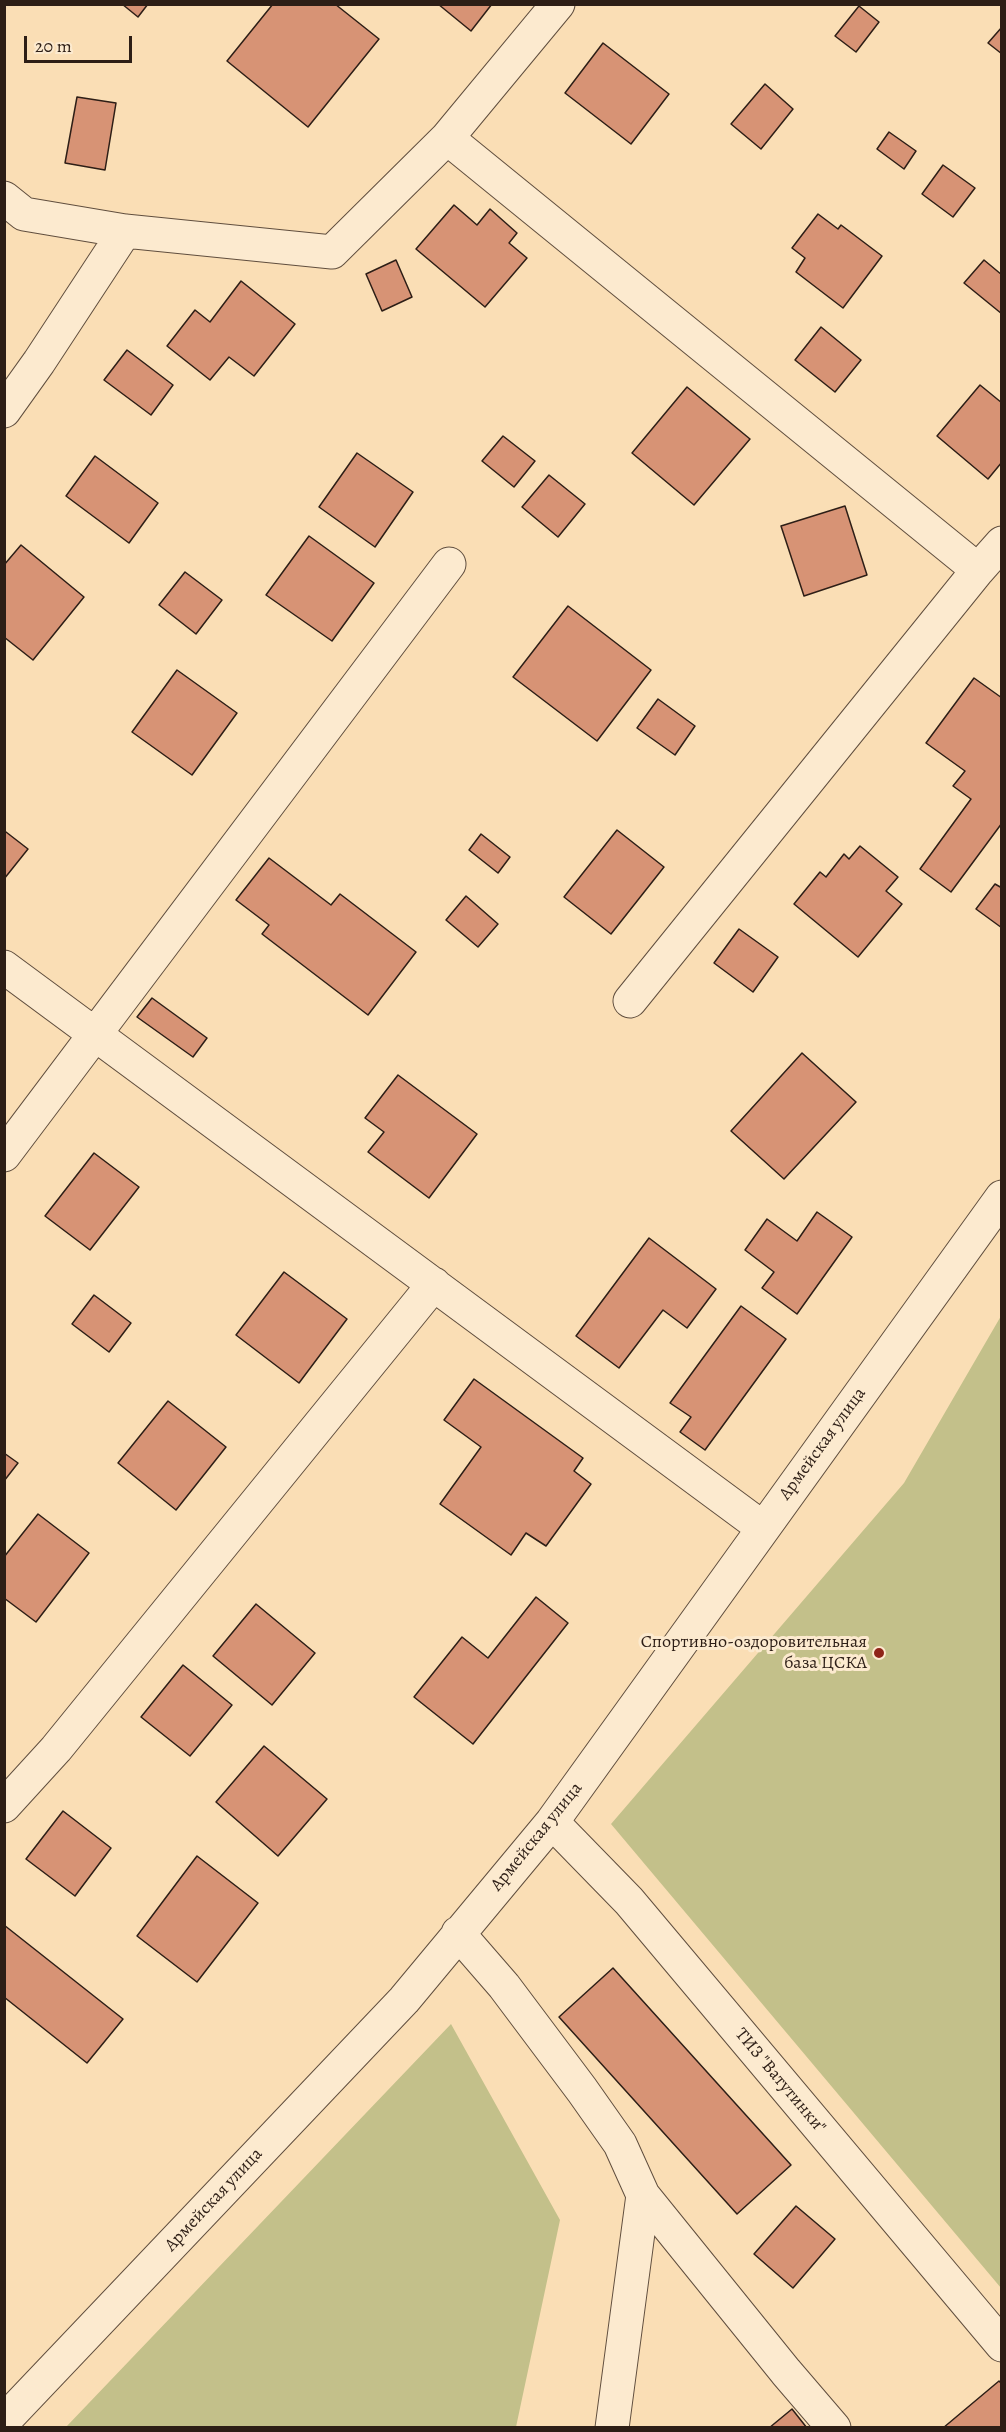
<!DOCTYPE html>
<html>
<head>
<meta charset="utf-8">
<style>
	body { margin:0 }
	#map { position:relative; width:1006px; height:2432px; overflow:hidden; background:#fadeb5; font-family:Alegreya,serif }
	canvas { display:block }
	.frame { position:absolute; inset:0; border:6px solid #2d1e16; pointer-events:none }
	.scale { position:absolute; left:24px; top:36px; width:108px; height:27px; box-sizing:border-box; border:3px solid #2d1e16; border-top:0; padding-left:8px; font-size:18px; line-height:21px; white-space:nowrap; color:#2d1e16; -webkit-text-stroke:4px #fceacf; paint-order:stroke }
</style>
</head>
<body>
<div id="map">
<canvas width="1006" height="2432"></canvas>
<div class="frame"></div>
<div class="scale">20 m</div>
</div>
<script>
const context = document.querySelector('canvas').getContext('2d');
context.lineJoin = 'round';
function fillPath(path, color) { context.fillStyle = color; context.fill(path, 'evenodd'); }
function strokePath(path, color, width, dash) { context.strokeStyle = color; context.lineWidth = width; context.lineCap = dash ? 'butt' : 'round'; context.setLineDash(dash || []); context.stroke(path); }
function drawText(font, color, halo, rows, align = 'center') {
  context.font = font + ' Alegreya,serif'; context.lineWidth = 6; context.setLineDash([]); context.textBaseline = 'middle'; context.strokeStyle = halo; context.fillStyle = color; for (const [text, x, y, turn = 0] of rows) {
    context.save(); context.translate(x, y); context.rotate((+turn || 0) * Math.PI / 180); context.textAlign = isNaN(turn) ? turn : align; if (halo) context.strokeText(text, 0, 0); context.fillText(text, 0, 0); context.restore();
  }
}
fillPath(new Path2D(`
	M1001,1316v972l-390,-464 293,-341z
	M451,2024l109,196 -44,207h-450z`), '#c3c08a');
const building = new Path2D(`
	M122,4h26l-10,13z
	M273,4h62l44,35 -71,88 -81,-66z
	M438,4h54l-21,27z
	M859,6l20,16 -23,30 -21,-16z
	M1002,27v27l-14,-11z
	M603,43l66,51 -38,50 -66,-51z
	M765,84l28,25 -32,40 -30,-25z
	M77,97l39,6 -11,67 -40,-7z
	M889,132l27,19 -12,18 -27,-20z
	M943,165l32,23 -22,29 -31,-23z
	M454,205l23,20 13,-16 27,24 -8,10 18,15 -42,49 -69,-58z
	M818,214l20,15 3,-4 41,31 -39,52 -47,-36 9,-14 -13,-10z
	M396,260l16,37 -30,14 -16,-37z
	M984,260l18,15v39l-38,-31z
	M241,281l54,43 -41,52 -25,-19 -19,23 -43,-34 28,-36 15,12z
	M821,327l40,33 -26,32 -40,-32z
	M127,350l46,35 -22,30 -47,-35z
	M980,385l22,18v59l-14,17 -51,-43z
	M687,387l63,52 -56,66 -62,-52z
	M503,436l32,25 -21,26 -32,-26z
	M357,453l56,39 -38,55 -56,-40z
	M95,456l63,47 -29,40 -63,-47z
	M549,475l36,29 -27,33 -36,-30z
	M845,506l22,69 -63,21 -23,-70z
	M309,536l65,47 -42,58 -66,-46z
	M21,545l63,52 -51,63 -29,-23v-72z
	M185,572l37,28 -26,34 -37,-29z
	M568,606l83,64 -54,71 -84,-64z
	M177,670l60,43 -45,62 -60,-43z
	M974,678l28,20v125l-51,69 -31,-23 51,-70 -18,-13 12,-15 -39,-28z
	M658,699l37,27 -20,29 -38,-27z
	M617,830l47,37 -53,67 -47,-37z
	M6,832l22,17 -24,30v-45z
	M481,834l29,23 -12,16 -29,-23z
	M860,846l38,31 -12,14 16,13 -44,53 -64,-53 26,-32 6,5 18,-23 5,5z
	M269,858l62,47 9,-11 76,58 -48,63 -106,-81 7,-9 -33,-25z
	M995,884l7,4v40l-26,-19z
	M466,896l32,28 -20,23 -32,-27z
	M739,929l39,28 -25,35 -39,-29z
	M152,998l55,40 -14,19 -56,-40z
	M802,1053l54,49 -72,77 -53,-48z
	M398,1075l79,59 -48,64 -61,-46 16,-20 -19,-14z
	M94,1153l45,34 -49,63 -45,-34z
	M817,1212l35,25 -55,77 -35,-26 12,-16 -29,-22 22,-31 30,22z
	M649,1238l67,51 -29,39 -24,-18 -44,58 -43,-32z
	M284,1272l63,47 -48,64 -63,-48z
	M94,1295l37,28 -22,29 -37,-28z
	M741,1306l45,33 -81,111 -25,-18 11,-15 -21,-14z
	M474,1379l109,79 -9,13 17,13 -45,62 -20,-13 -15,22 -71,-51 41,-57 -37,-27z
	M168,1401l58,46 -50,63 -58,-47z
	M4,1453l14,10 -14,18z
	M38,1514l51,39 -53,69 -32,-24v-41z
	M536,1597l32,26 -95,121 -59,-47 48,-60 26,21z
	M256,1604l59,49 -43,52 -59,-49z
	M183,1665l49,40 -42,51 -49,-39z
	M264,1746l63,53 -49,57 -62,-54z
	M63,1811l48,37 -36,48 -49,-37z
	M197,1856l61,47 -61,79 -60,-46z
	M4,1925l119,94 -36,44 -83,-66z
	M613,1968l178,197 -54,49 -178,-197z
	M796,2206l39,33 -42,49 -39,-34z
	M999,2381l3,3v44h-59z
	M792,2409l15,19h-38z`);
fillPath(building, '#d79375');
strokePath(building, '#2d1e16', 1.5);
const street = new Path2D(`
	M558,4l-111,134 531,432 24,-27
	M4,198l20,16 101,17 207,21 115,-114
	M4,411l35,-49 86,-131
	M4,967l759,561
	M630,1001l348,-431
	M4,1155l445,-591
	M4,1806l52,-57 378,-465
	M552,1822l77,79 373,444
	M458,1933l46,53 78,104 38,54 23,51 143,177 48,56
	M4,2421l400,-421 148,-178 450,-625
	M612,2428l31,-233`);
strokePath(street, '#604e3e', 35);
strokePath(street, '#fceacf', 33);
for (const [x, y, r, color] of [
	[879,1653,6,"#8f2418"]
]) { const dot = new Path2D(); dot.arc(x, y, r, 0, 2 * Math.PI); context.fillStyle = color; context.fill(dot); strokePath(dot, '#fceacf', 2); }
drawText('18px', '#2d1e16', '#fceacf', [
	["Армейская улица",823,1444,-54],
	["Армейская улица",537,1837,-51],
	["ТИЗ \"Ватутинки\"",780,2081,50],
	["Армейская улица",214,2200,-47]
]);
drawText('18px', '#2d1e16', '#fceacf', [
	["Спортивно-оздоровительная",867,1643],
	["база ЦСКА",867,1664]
], 'right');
</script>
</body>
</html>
